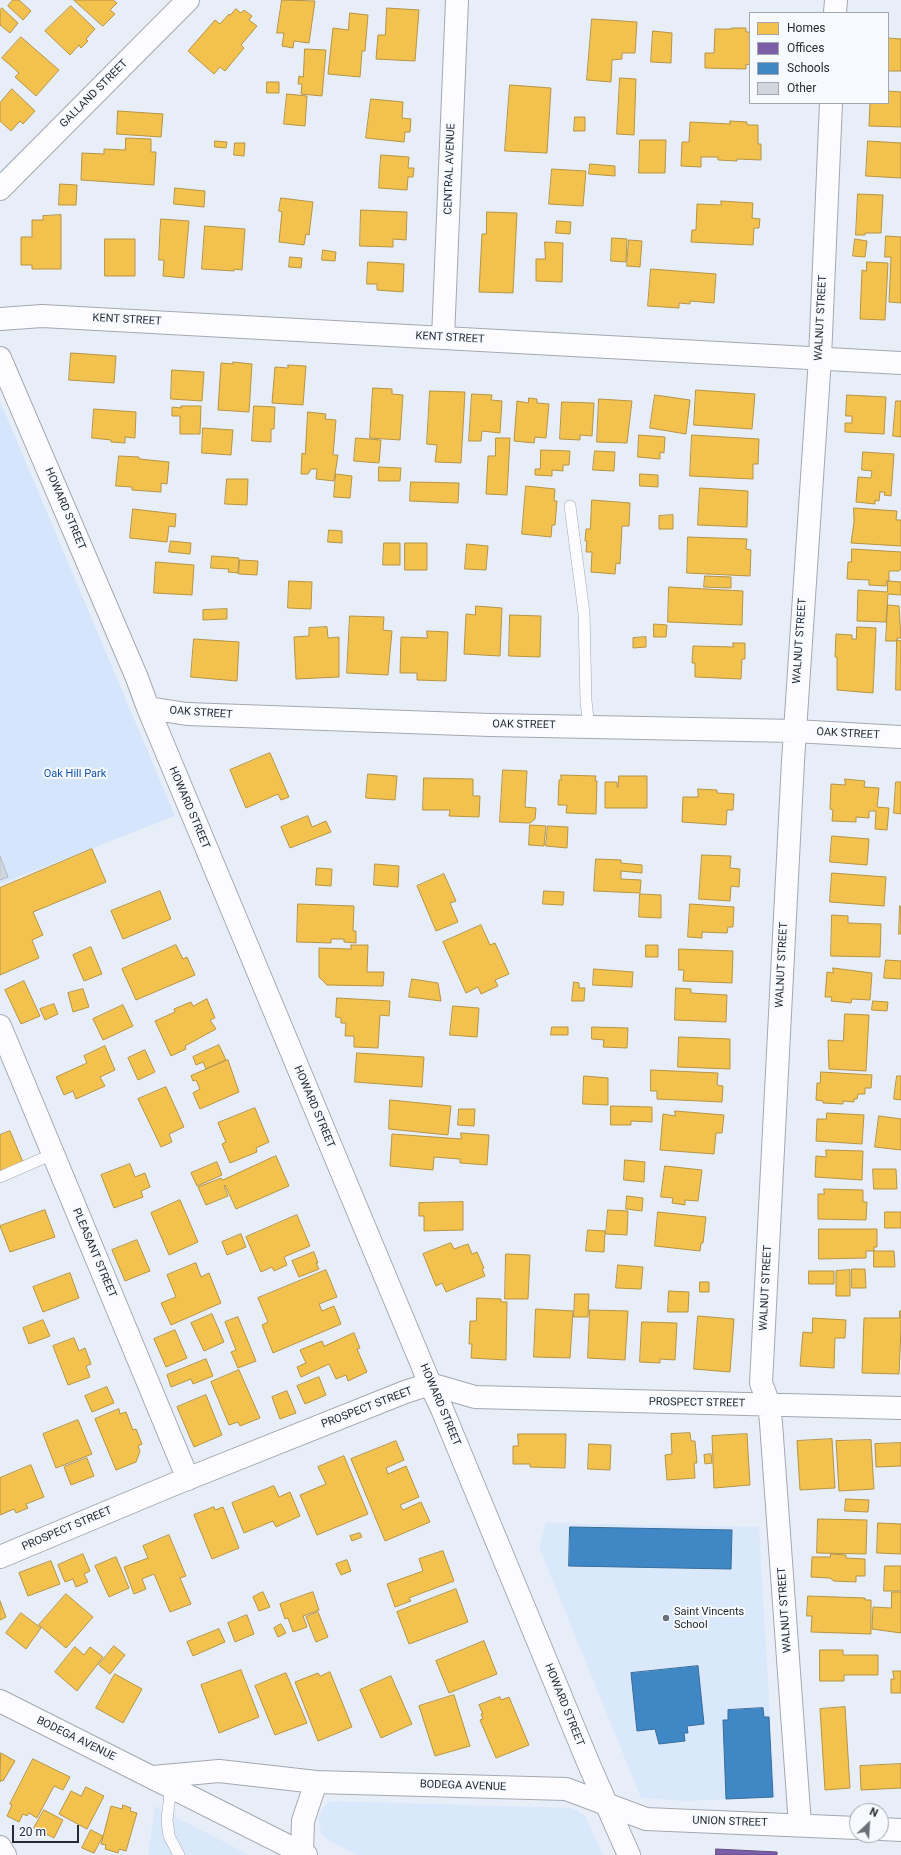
<!DOCTYPE html>
<html>
<head>
<meta charset="utf-8">
<style>
	body { margin:0 }
	#map { position:relative; width:901px; height:1855px; overflow:hidden; background:#e8eef8; font-family:Roboto,sans-serif }
	canvas { display:block }
	.legend { position:absolute; left:749px; top:12px; width:140px; height:92px; box-sizing:border-box; background:#f6f9fe; border:1px solid #a3a7ad; margin:0; padding:5px 7px; list-style:none; font-size:12px; color:#262b33 }
	.legend li { display:flex; align-items:center; gap:8px; height:20px }
	.legend b { width:20px; border:1px solid #a3a7ad }
	.north { position:absolute; left:849px; top:1803px; width:40px; height:40px; box-sizing:border-box; background:#f6f9fe; border:1px solid #a3a7ad; border-radius:50%; rotate:25deg; font-size:11px; font-weight:700; line-height:16px; text-align:center; color:#262b33 }
	.north::after { content:''; display:block; margin:auto; width:14px; height:18px; background:#6a6f78; clip-path:polygon(50% 0,100% 100%,50% 72%,0 100%) }
	.scale { position:absolute; left:12px; top:1825px; width:67px; height:18px; box-sizing:border-box; border:2px solid #262b33; border-top:0; padding-left:5px; font-size:12px; line-height:14px; white-space:nowrap; color:#262b33; -webkit-text-stroke:3px #f6f9fe; paint-order:stroke }
</style>
</head>
<body>
<div id="map">
<canvas width="901" height="1855"></canvas>
<ul class="legend">
<li><b style="height:11px;background:#f2c14e"></b>Homes</li>
<li><b style="height:11px;background:#7b5ea7"></b>Offices</li>
<li><b style="height:11px;background:#3f88c5"></b>Schools</li>
<li><b style="height:11px;background:#d0d6de"></b>Other</li>
</ul>
<div class="north">N</div>
<div class="scale">20 m</div>
</div>
<script>
const context = document.querySelector('canvas').getContext('2d');
context.lineJoin = 'round';
function fillPath(path, color) { context.fillStyle = color; context.fill(path, 'evenodd'); }
function strokePath(path, color, width, dash) { context.strokeStyle = color; context.lineWidth = width; context.lineCap = dash ? 'butt' : 'round'; context.setLineDash(dash || []); context.stroke(path); }
function drawText(font, color, halo, rows, align = 'center') {
  context.font = font + ' Roboto,sans-serif'; context.lineWidth = 4; context.setLineDash([]); context.textBaseline = 'middle'; context.strokeStyle = halo; context.fillStyle = color; for (const [text, x, y, turn = 0] of rows) {
    context.save(); context.translate(x, y); context.rotate((+turn || 0) * Math.PI / 180); context.textAlign = isNaN(turn) ? turn : align; if (halo) context.strokeText(text, 0, 0); context.fillText(text, 0, 0); context.restore();
  }
}
fillPath(new Path2D(`
	M546,1523l213,4 16,271 -92,3 -42,-3 -102,-251z
	M331,1801l239,7 8,3 8,6 17,38h-246l-29,-15 -6,-5 -4,-17 6,-11z
	M155,1806l94,49h-101z`), '#dae8fc');
fillPath(new Path2D(`
	M0,401l175,415 -175,68z`), '#d5e5fb');
const homes = new Path2D(`
	M13,0h6l12,11 -8,9 -15,-14z
	M74,0h39l4,3 -7,7 5,4 -12,12z
	M282,0l33,1 -6,42 -15,-2 -1,7 -11,-2 2,-13h-7z
	M71,6l24,23 -9,10 2,2 -7,7 -2,-3 -9,10 -25,-24z
	M2,8l16,15 -8,10 -10,-8v-15z
	M387,8l32,2 -4,51 -39,-2 2,-24h7z
	M236,9l5,4 3,-3 8,6 -3,4 8,6 -16,19 3,3 -19,23 -5,-4 -6,7 -26,-23 27,-31 5,4 9,-10 1,1z
	M350,13l18,2 -3,36h-3l-2,26 -32,-3 5,-46 15,2z
	M592,19l45,3 -2,31h-13v6l-10,1 -1,22 -24,-2z
	M732,28h14v4h4v33l-4,-1v5l-41,-1v-15h9l1,-24h17z
	M653,31l19,2 -1,30 -20,-1z
	M21,37l38,33 -23,26 -21,-19 4,-4 -17,-15z
	M888,38l13,1v32h-13z
	M305,49l21,1 -4,46 -21,-2 1,-10h-4l1,-8 4,1z
	M620,78l16,1 -2,56 -17,-1z
	M267,82h12v11h-12z
	M510,85l41,3 -4,65 -42,-2z
	M12,89l23,22 -12,13 -3,-3 -9,10 -11,-10v-18z
	M888,91l13,1v35l-32,-1 1,-23h18z
	M287,94l20,2 -2,30 -21,-2z
	M371,99l32,3 -1,16 9,1 -1,13h-5l-1,10 -38,-4z
	M118,111l45,3 -2,23 -44,-3z
	M575,117h10v14h-11z
	M730,121l17,1v3h11v19h3v16l-24,-1v2l-19,-1v-3h-17v10l-20,-1 1,-24h7l1,-20 40,2z
	M126,138l25,1v13h5l-2,33 -73,-5 1,-27 22,1v-5l21,1z
	M640,140h26l-1,33h-26z
	M215,141l12,1 -1,6 -11,-1z
	M868,141l33,2v35l-35,-2z
	M235,143h10l-1,13 -10,-1z
	M381,155l28,2 -1,11h6l-1,9h-5l-1,13 -28,-2z
	M590,164l25,2v10l-26,-2z
	M552,169l34,2 -3,35 -34,-2z
	M60,184l17,1 -1,20h-17z
	M175,188l30,3 -1,16 -30,-3z
	M858,194l25,1 -2,38h-16v2h-9z
	M281,198l32,4 -4,33 -3,-1 -2,11 -25,-3 3,-30 -3,-1z
	M721,201l32,2 -1,15 8,1 -1,9h-5l-1,17 -62,-3 1,-12h4l1,-26 24,1z
	M361,210l46,2 -1,28 -13,-1v8l-33,-1z
	M487,212l30,1 -4,80 -34,-1 3,-58h4z
	M61,215v54h-29v-4h-11v-28h11v-17h11v-4z
	M161,219l28,2 -5,57 -21,-2 1,-16h-5z
	M557,221l14,1 -1,12 -14,-1z
	M205,226l40,3 -3,41 -8,-1v2l-32,-2z
	M886,236l15,1v66l-12,-1 2,-45h-6z
	M612,238l15,1 -1,23 -15,-1z
	M105,239h30v37h-30z
	M855,239l12,2 -2,16 -12,-1z
	M629,240l13,1 -2,26 -13,-1z
	M545,242l18,1 -1,39 -26,-1v-22h9z
	M323,250l13,2 -1,9 -13,-1z
	M290,257l12,1 -1,10 -12,-1z
	M368,262l36,2 -1,28 -26,-2v-6h-10z
	M867,262l21,1 -3,57 -25,-1 2,-49 4,1z
	M651,269l65,5 -2,29 -24,-2v3l-11,-1v5l-31,-2z
	M71,353l45,3 -2,27 -45,-3z
	M233,362l19,2 -3,48 -31,-2 3,-47 12,1z
	M288,365l18,1 -3,39 -31,-2 3,-36 13,1z
	M172,370l32,2 -2,29 -31,-2z
	M373,388l19,1v5l11,1 -3,45 -30,-2z
	M696,390l59,4 -3,35 -58,-4z
	M430,391l35,1 -4,71 -26,-1 2,-17 -10,-1z
	M472,394l20,1 -1,5 11,1 -2,32 -18,-2 -1,10h-12z
	M655,395l35,5 -4,34 -36,-6z
	M847,395l39,2 -2,37 -39,-2v-9h7v-7h-6z
	M529,398l8,1v4l12,1 -3,34 -11,-1 -1,6 -20,-2 3,-40 11,2z
	M599,399l33,2 -5,42 -30,-1z
	M896,401h5v36l-8,-1z
	M562,402l32,1 -2,33 -12,-1v5l-20,-1z
	M181,406h20l-1,28h-20v-18h-8v-9l9,1z
	M254,406l21,1 -1,22h-3v13l-19,-1z
	M94,409l42,3 -1,26 -10,-1v6l-14,-1v-2l-19,-2z
	M308,412l18,2 -1,5 11,1 -3,35h5l-4,26 -18,-2 1,-10h-6l-3,5h-7l1,-21 3,1z
	M203,428l30,2 -2,25 -29,-2z
	M639,435l26,2 -1,16 -4,-1v7l-22,-2z
	M692,435l67,4 -1,25h-5v15l-63,-3z
	M356,438l25,2 -2,23 -25,-2z
	M496,438h14l-3,57 -21,-1 2,-38h7z
	M541,450l29,1 -1,14h-6v6l-11,-1v6l-17,-1v-6h5z
	M595,451l20,1 -1,19 -21,-1z
	M863,452l31,2 -3,42 -7,-1 1,-3h-5l-1,9 -4,-1v4l-19,-2 2,-25 13,1 1,-7 -10,-1z
	M119,456l20,1v2l30,3 -2,22 -6,-1v9l-29,-2v-3l-16,-1z
	M379,467l22,1 -1,13h-21z
	M336,474l16,2 -2,22 -16,-1z
	M640,474l18,1v12l-18,-1z
	M227,479h21l-1,26 -22,-1z
	M411,482l48,1 -1,20 -48,-2z
	M526,486l29,3 -1,12h3l-2,24h-3l-1,12 -29,-3z
	M700,488l48,3 -1,36 -49,-2z
	M592,500l38,3 -1,23h-7l-2,38 -4,-1 -1,11 -24,-2 1,-20h-6l1,-11h-2l1,-12h4z
	M854,508l43,3 -1,9h5v26l-50,-3 3,-21z
	M133,509l43,5 -1,13 -6,-1 -2,16 -37,-4z
	M673,515v14h-14v-13z
	M329,530l13,1v12l-14,-1z
	M688,537l59,2 -1,10 5,1 -1,26 -63,-3z
	M171,541l20,2 -1,11 -21,-2z
	M384,543h16v22h-17z
	M405,543h22v27h-22z
	M467,544l21,2 -2,24 -21,-1z
	M852,549l49,3v17l-2,2h-10v10h-3v5l-17,-1v-5l-22,-1 1,-17h3z
	M212,556l27,2 -1,15 -10,-1 1,-3 -18,-1z
	M240,560l18,1 -1,14 -18,-1z
	M156,562l38,3 -2,30 -38,-2z
	M705,576l26,1v11l-27,-1z
	M289,581l23,1 -1,27 -23,-1z
	M888,581l13,1v13l-13,-1 -2,28 -29,-1 1,-31 29,2z
	M669,587l74,4 -1,34 -74,-3z
	M888,605l11,1 2,32h-4v3h-11z
	M476,606l26,2 -2,48 -36,-2 2,-40 9,1z
	M227,609v10l-24,1v-10z
	M510,615l31,1 -1,41 -31,-1z
	M350,616l34,1 -1,13 9,1 -4,44 -41,-2z
	M654,624l13,1 -1,12h-12z
	M327,627l1,11 11,-1v40l-43,2 -2,-42 15,-1v-8z
	M857,627l19,1 -3,65 -36,-3v-33h-2l1,-23 16,1v4h4z
	M427,631l21,1 -2,49 -29,-1v-7h-17l1,-36 26,1z
	M646,637v10l-13,1v-10z
	M194,639l45,3 -2,39 -46,-4z
	M897,640l4,1v49h-5z
	M733,643h12v16h-3l-1,20 -46,-2v-14h-3l1,-17 40,1z
	M270,753l19,44 -8,3 -3,-6 -32,14 -16,-38z
	M503,770l24,1 -2,36 11,1 -1,11 -5,4 -30,-1z
	M368,774l29,2 -2,24 -29,-2z
	M561,775l35,1 -1,5h2l-1,33 -30,-1 1,-8h-9l1,-25h2z
	M619,776h28v32h-42v-26h12v5h1z
	M424,778l49,1v17h7l-1,21 -30,-1 1,-6h-27z
	M845,779l20,2 -1,6 15,1 -2,19 12,1 -2,22 -12,-1 1,-18h-7v7l-13,-1v5l-24,-1 1,-11 -3,-1 1,-25 14,1z
	M896,782h5v32l-7,-1z
	M698,789l19,1v3l17,1 -1,16h-6l-1,15 -44,-3 1,-25h15z
	M308,816l4,11 14,-6 5,11 -41,16 -9,-21z
	M530,825l16,1 -2,20 -15,-1z
	M548,826l20,1 -1,21 -21,-2z
	M832,836l37,3 -2,26 -37,-3z
	M92,849l14,33 -73,30 10,23 -11,5 7,18 -39,17v-87z
	M702,855l29,1 -1,12 10,1 -1,18 -8,-1 -1,15 -31,-2z
	M596,859l25,1v3l21,2v8l-21,-2v8l20,1 -1,13 -46,-2z
	M375,864l24,2 -1,21 -24,-2z
	M317,868l15,1 -1,17 -15,-1z
	M832,873l54,4 -2,29 -54,-4z
	M444,874l12,27 -6,2 8,19 -22,9 -19,-45z
	M160,891l11,28 -48,20 -12,-28z
	M544,891l20,1 -1,13 -20,-1z
	M640,894l21,1v23l-22,-1z
	M298,904l56,2 -1,25h3v12l-12,-1v-3h-13v4l-34,-1z
	M690,904l44,3 -1,20h-5l-1,6 -25,-1v6l-14,-1z
	M900,906h1v28h-2z
	M832,915l16,1v7l33,1 -1,33 -49,-1z
	M481,925l9,20 5,-2 14,31 -14,6 3,6 -17,8 -3,-7 -12,6 -23,-51z
	M176,945l7,14 4,-2 8,18 -59,25 -14,-31z
	M351,945h17l-1,27h17l-1,14 -56,-1 -8,-8v-29l32,1z
	M646,945h12v12h-12z
	M91,947l11,27 -18,7 -11,-26z
	M679,949l54,2 -1,32 -49,-2 1,-11h-5z
	M886,960l15,1v18l-17,-1z
	M833,968l39,5 -2,27 -18,-1 -1,4 -20,-2 1,-4h-7l2,-25 6,1z
	M594,969l39,3 -1,15 -39,-2z
	M412,979l26,4 3,18 -32,-4z
	M24,981l16,35 -19,8 -16,-34z
	M574,982l5,1v5h6l-1,13h-12z
	M676,988l15,1v4l36,2 -1,27 -51,-2z
	M83,989l6,18 -16,5 -5,-19z
	M337,998l53,3 -1,15 -9,-1 -2,33 -24,-1v-11h-9l1,-13h-5v-5l-5,-1z
	M207,999l8,19 -5,2 6,9 -31,17 1,3 -15,7 -16,-35 20,-9 -1,-3 17,-7 2,4z
	M873,1001l15,1 -1,9 -15,-1z
	M54,1004l4,10 -13,6 -5,-11z
	M123,1005l10,21 -30,14 -10,-21z
	M453,1006l26,2 -2,29 -27,-2z
	M845,1014l24,1 -3,56 -37,-2 -1,-29 15,1z
	M552,1027h16v8h-17z
	M592,1027l36,1 -1,20 -24,-1 1,-7 -12,-1z
	M679,1037l51,2v30l-52,-2z
	M219,1045l7,15 -20,9 -3,-7 -7,3 -3,-8z
	M105,1046l10,24 -15,7 5,9 -29,13 -3,-8 -9,4 -8,-18 31,-14 -3,-7z
	M145,1050l10,22 -17,8 -10,-22z
	M357,1053l67,4 -2,30 -67,-5z
	M228,1060l11,32 -39,17 -7,-16 7,-4 -4,-9 -3,1 -2,-5z
	M651,1070l67,3 -1,12 6,1 -1,16 -65,-3v-8h-6z
	M821,1072l51,3 -1,13h-6v6h-7l-1,5h-3v3l-11,-1v3l-20,-1v-2l-7,-1 1,-17h3z
	M584,1076l24,2v27l-25,-1z
	M897,1076h4v24l-7,-1z
	M166,1087l18,40 -15,7 3,8 -11,5 -23,-48z
	M390,1100l61,6 -3,29 -59,-6z
	M611,1106l41,1v15l-21,-1v4h-20z
	M255,1108l14,34 -13,6 1,4 -27,11 -8,-19 4,-2 -8,-19z
	M459,1109h16l-1,17 -16,-1z
	M675,1111l49,4 -2,18h-6l-2,21 -54,-4 3,-36 12,2z
	M827,1113l37,2 -2,29 -46,-3 1,-22h9z
	M879,1116l22,3v31l-26,-3z
	M10,1131l13,31 -23,9v-36z
	M461,1133l28,2 -2,30 -27,-2v-4l-26,-2 -1,13 -43,-4 2,-32 69,5z
	M826,1150l37,1 -1,29 -47,-3 1,-21 10,1z
	M276,1156l13,30 -53,23 -11,-24 -1,1 4,10 -22,9 -8,-18 23,-9 1,2z
	M625,1160l20,2 -1,20 -20,-2z
	M217,1162l5,13 -25,11 -6,-13z
	M130,1164l5,13 10,-4 5,14 -9,4 2,6 -29,11 -13,-33z
	M665,1166l37,4 -4,31 -13,-1v5l-13,-2 1,-5 -12,-1z
	M873,1169h23l1,20h-23z
	M824,1189l39,1v12h4l-1,18 -48,-1v-25h6z
	M627,1196l16,2 -1,13 -16,-2z
	M180,1200l18,42 -29,13 -18,-42z
	M463,1202v28l-39,1v-15h-5v-13z
	M45,1210l10,27 -45,15 -10,-26z
	M608,1210l20,1 -1,24 -21,-1z
	M658,1212l48,5 -3,26h-2l-1,8 -45,-5z
	M885,1212h16v16h-16z
	M297,1215l13,31 -26,11 3,8 -13,6 -2,-4 -11,5 -15,-35z
	M819,1229h58v18h-3v4h-8v7l-47,1z
	M588,1230l17,1 -1,21 -18,-1z
	M241,1234l5,13 -19,8 -5,-13z
	M137,1240l13,31 -25,10 -13,-31z
	M451,1243l3,6 14,-5 4,10 5,-2 7,16 -2,1 3,7 -39,16 -4,-9 -6,3 -13,-32z
	M874,1251h20l1,16h-21z
	M314,1252l4,11h-2l3,6 -20,8 -7,-16z
	M506,1254l24,1 -2,44h-23z
	M196,1263l5,14 8,-4 12,30 -50,22 -10,-22 15,-6 -9,-22z
	M618,1265l25,2 -2,22 -25,-1z
	M852,1269h13l1,19h-14z
	M326,1270l11,27 -18,7 3,7 12,-5 7,18 -68,29 -11,-28 6,-3 -10,-24z
	M850,1270v26h-14v-25z
	M809,1271h25v13h-25z
	M70,1273l9,25 -36,14 -10,-25z
	M700,1282h9v10h-9z
	M669,1291l20,1 -1,20h-20z
	M575,1294h14l-1,23h-14z
	M477,1298l24,1v3h6l-1,58 -35,-2 1,-14h-3l1,-23h6z
	M536,1309l37,2 -3,47 -36,-1z
	M590,1310l38,1 -3,49 -37,-2z
	M900,1311h1v17l-2,46 -37,-1 2,-55h35z
	M212,1314l12,28 -20,9 -13,-28z
	M698,1316l36,3 -4,53 -36,-3z
	M238,1317l18,44 -18,7 -7,-16 5,-2 -11,-28z
	M813,1318l33,2 -1,18h-10l-1,30 -34,-2 3,-34 9,1z
	M43,1320l7,16 -21,8 -6,-16z
	M642,1322l35,1 -2,37 -15,-1v4l-20,-1z
	M175,1330l12,28 -21,9 -12,-28z
	M354,1333l6,15 -3,1 10,23 -19,9 -2,-6 -10,4 -7,-15 -28,13 -4,-10 9,-4 -6,-13 22,-9 2,5z
	M74,1338l5,13 6,-3 6,16 -5,2 4,11 -22,8 -15,-39z
	M206,1359l7,17 -20,8 -2,-5 -20,8 -4,-12z
	M239,1370l21,48 -20,8 -2,-4 -9,3 -18,-43z
	M319,1377l7,18 -21,9 -8,-18z
	M107,1387l7,16 -22,9 -7,-16z
	M287,1391l9,22 -16,6 -8,-22z
	M206,1395l16,40 -28,12 -17,-40z
	M119,1409l1,5 6,-2 7,18 3,-1 6,15 -4,2 2,5 -4,11 -20,8 -21,-51z
	M78,1420l14,34 -36,14 -13,-34z
	M690,1433l1,8h4l2,22h-3l1,15 -28,2 -2,-25 7,-1 -1,-20z
	M518,1434h48l-1,34 -35,-1v-3h-17v-18h5z
	M747,1434l3,51 -36,3 -2,-52z
	M832,1439l3,49 -35,2 -3,-49z
	M871,1440l3,49 -35,2 -3,-50z
	M396,1441l8,19 -18,8 2,6 18,-8 13,31 -19,8 3,5 18,-8 9,20 -45,19 -34,-82z
	M901,1443v23l-25,1 -1,-23z
	M589,1444l22,1 -1,25 -22,-1z
	M711,1454l1,9 -7,1 -1,-9z
	M344,1456l24,58 -51,21 -17,-40 26,-11 -8,-17z
	M87,1458l7,18 -23,9 -7,-18z
	M31,1465l13,32 -18,7 2,4 -12,5 -2,-4 -14,6v-37z
	M274,1486l5,11 11,-5 10,24 -24,11 -3,-6 -29,12 -12,-30z
	M846,1499l23,1 -1,12 -23,-1z
	M214,1507l1,3 8,-3 16,41 -27,11 -18,-44z
	M818,1519l49,1 -1,34 -49,-1z
	M878,1523l23,1v30l-24,-1z
	M360,1533l2,4 -10,4 -2,-5z
	M169,1535l17,41 -6,2 11,26 -21,8 -16,-38 -12,5 4,10 -12,5 -10,-27 24,-9 -5,-12z
	M443,1551l11,30 -45,17 2,3 -16,6 -8,-23 36,-13 -4,-12z
	M83,1554l7,17 -6,3 4,8 -12,5 -3,-8 -8,3 -7,-17z
	M831,1554l15,1v3l19,1v17h-9v6l-22,-1 -4,-3 -19,-1 1,-20h18z
	M116,1557l13,31 -20,9 -14,-31z
	M347,1560l4,11 -10,4 -5,-11z
	M51,1561l9,23 -32,12 -9,-23z
	M885,1566h16v25h-17z
	M456,1589l12,33 -59,22 -12,-32z
	M263,1592l7,15 -11,4 -6,-14z
	M313,1592l6,18 -16,6 4,11 -14,5 -5,-14 -3,1 -5,-15z
	M892,1592h9v41l-29,-4 1,-22 18,1z
	M66,1594l27,23 -27,31 -27,-23z
	M808,1596l57,2v2h6v34l-60,-2 1,-16h-5z
	M0,1601l6,16 -6,3z
	M318,1612l10,25 -12,5 -10,-25z
	M21,1613l20,15 -15,21 -20,-16z
	M247,1615l7,19 -19,8 -7,-19z
	M281,1624l5,9 -8,4 -4,-9z
	M219,1629l6,13 -32,14 -6,-14z
	M484,1641l13,33 -48,19 -13,-32z
	M114,1646l11,9 -15,19 -11,-9z
	M75,1647l9,8 6,-8 13,10 -26,34 -22,-19z
	M820,1650h23v5h35v20h-34v6h-24z
	M241,1670l18,47 -40,16 -18,-48z
	M893,1671h8v22h-10v-14h3z
	M330,1672l22,55 -34,14 -23,-59 23,-9 2,3z
	M286,1673l21,50 -32,12 -20,-49z
	M115,1674l27,15 -19,34 -27,-15z
	M391,1676l21,48 -31,14 -21,-48z
	M454,1695l16,51 -35,10 -16,-50z
	M500,1697l1,3 8,-3 20,48 -33,13 -16,-38 3,-1 -2,-5h2l-4,-9z
	M845,1707l5,81 -25,2 -5,-81z
	M1,1753l14,8 -12,20 -2,-1 -1,2z
	M33,1759l37,18 -7,13 -9,-4 -17,32 -8,-5 -2,3 -4,-2 -4,8 -12,-6 5,-11 -2,-1z
	M901,1764v24l-40,2 -1,-24z
	M86,1787l18,9 -17,33 -28,-15 12,-23 10,5z
	M123,1805l8,3 -1,3 7,2 -11,38 -7,-2 -1,4 -13,-4 1,-4 -5,-1 10,-38 11,3z
	M44,1810l19,10 -9,18 -20,-10z
	M91,1830l12,6 -9,17 -12,-5z`);
fillPath(homes, '#f2c14e');
strokePath(homes, '#b59446', 1);
const offices = new Path2D(`
	M716,1849l61,3v3h-61z`);
fillPath(offices, '#7b5ea7');
strokePath(offices, '#624f84', 1);
const schools = new Path2D(`
	M570,1527l162,3 -1,39 -162,-3z
	M698,1666l6,58 -17,2 1,7h-4l1,8 -26,3 -4,-15 -18,2 -6,-58z
	M763,1708l1,9h5l4,80 -47,2 -3,-79h5v-10z`);
fillPath(schools, '#3f88c5');
strokePath(schools, '#386c99', 1);
const building = new Path2D(`
	M0,856l8,21 -8,3z`);
fillPath(building, '#d0d6de');
strokePath(building, '#b3b9c1', 1);
const lane = new Path2D(`
	M570,506l14,107 2,88 3,26
	M0,1177l53,-23
	M171,1786l-4,34 2,16 10,19`);
const street = new Path2D(`
	M835,13l1,-13
	M0,189l188,-189
	M0,319l42,-3 859,47
	M443,338l14,-338
	M0,358l137,320 11,30 282,676 12,25 148,358 39,88
	M148,708l39,6 303,11 305,6 106,6
	M0,1026l188,453
	M0,1557l172,-72 233,-93 25,-8 45,13 426,11
	M153,1777l66,-6 97,11 250,7 80,30 211,9
	M800,1825l-29,-402 -2,-19 -8,-21 32,-622 27,-403 11,-255
	M881,1829l20,1
	M0,1847l5,8
	M302,1853l1,-32 13,-39`);
const primary = new Path2D(`
	M0,1701l306,154`);
strokePath(lane, '#a3a8b0', 12);
strokePath(street, '#a3a8b0', 24);
strokePath(primary, '#a3a8b0', 24);
strokePath(lane, '#fcfcfe', 11);
strokePath(street, '#fcfcfe', 22);
strokePath(primary, '#fcfcfe', 22);
for (const [x, y, r, color] of [
	[666,1618,4,"#6a6f78"]
]) { const dot = new Path2D(); dot.arc(x, y, r, 0, 2 * Math.PI); context.fillStyle = color; context.fill(dot); strokePath(dot, '#f6f9fe', 1.5); }
drawText('11px', '#262b33', '#f6f9fe', [
	["GALLAND STREET",94,94,-45],
	["CENTRAL AVENUE",450,169,-88],
	["WALNUT STREET",821,318,-87],
	["KENT STREET",127,320,3],
	["KENT STREET",450,338,3],
	["HOWARD STREET",65,509,67],
	["WALNUT STREET",800,641,-86],
	["OAK STREET",201,713,4],
	["OAK STREET",524,725,1],
	["OAK STREET",848,734,3],
	["HOWARD STREET",189,808,67],
	["WALNUT STREET",782,965,-87],
	["HOWARD STREET",314,1107,67],
	["PLEASANT STREET",94,1253,67],
	["WALNUT STREET",766,1288,-87],
	["PROSPECT STREET",697,1403,1],
	["HOWARD STREET",440,1405,67],
	["PROSPECT STREET",367,1408,-21],
	["PROSPECT STREET",67,1529,-23],
	["WALNUT STREET",785,1610,-94],
	["HOWARD STREET",564,1705,68],
	["BODEGA AVENUE",76,1739,26],
	["BODEGA AVENUE",463,1786,2],
	["UNION STREET",730,1822,2]
]);
drawText('11px', '#1154aa', '#f6f9fe', [
	["Oak Hill Park",75,774]
]);
drawText('11px', '#262b33', '#f6f9fe', [
	["Saint Vincents",674,1612],
	["School",674,1625]
], 'left');
</script>
</body>
</html>
